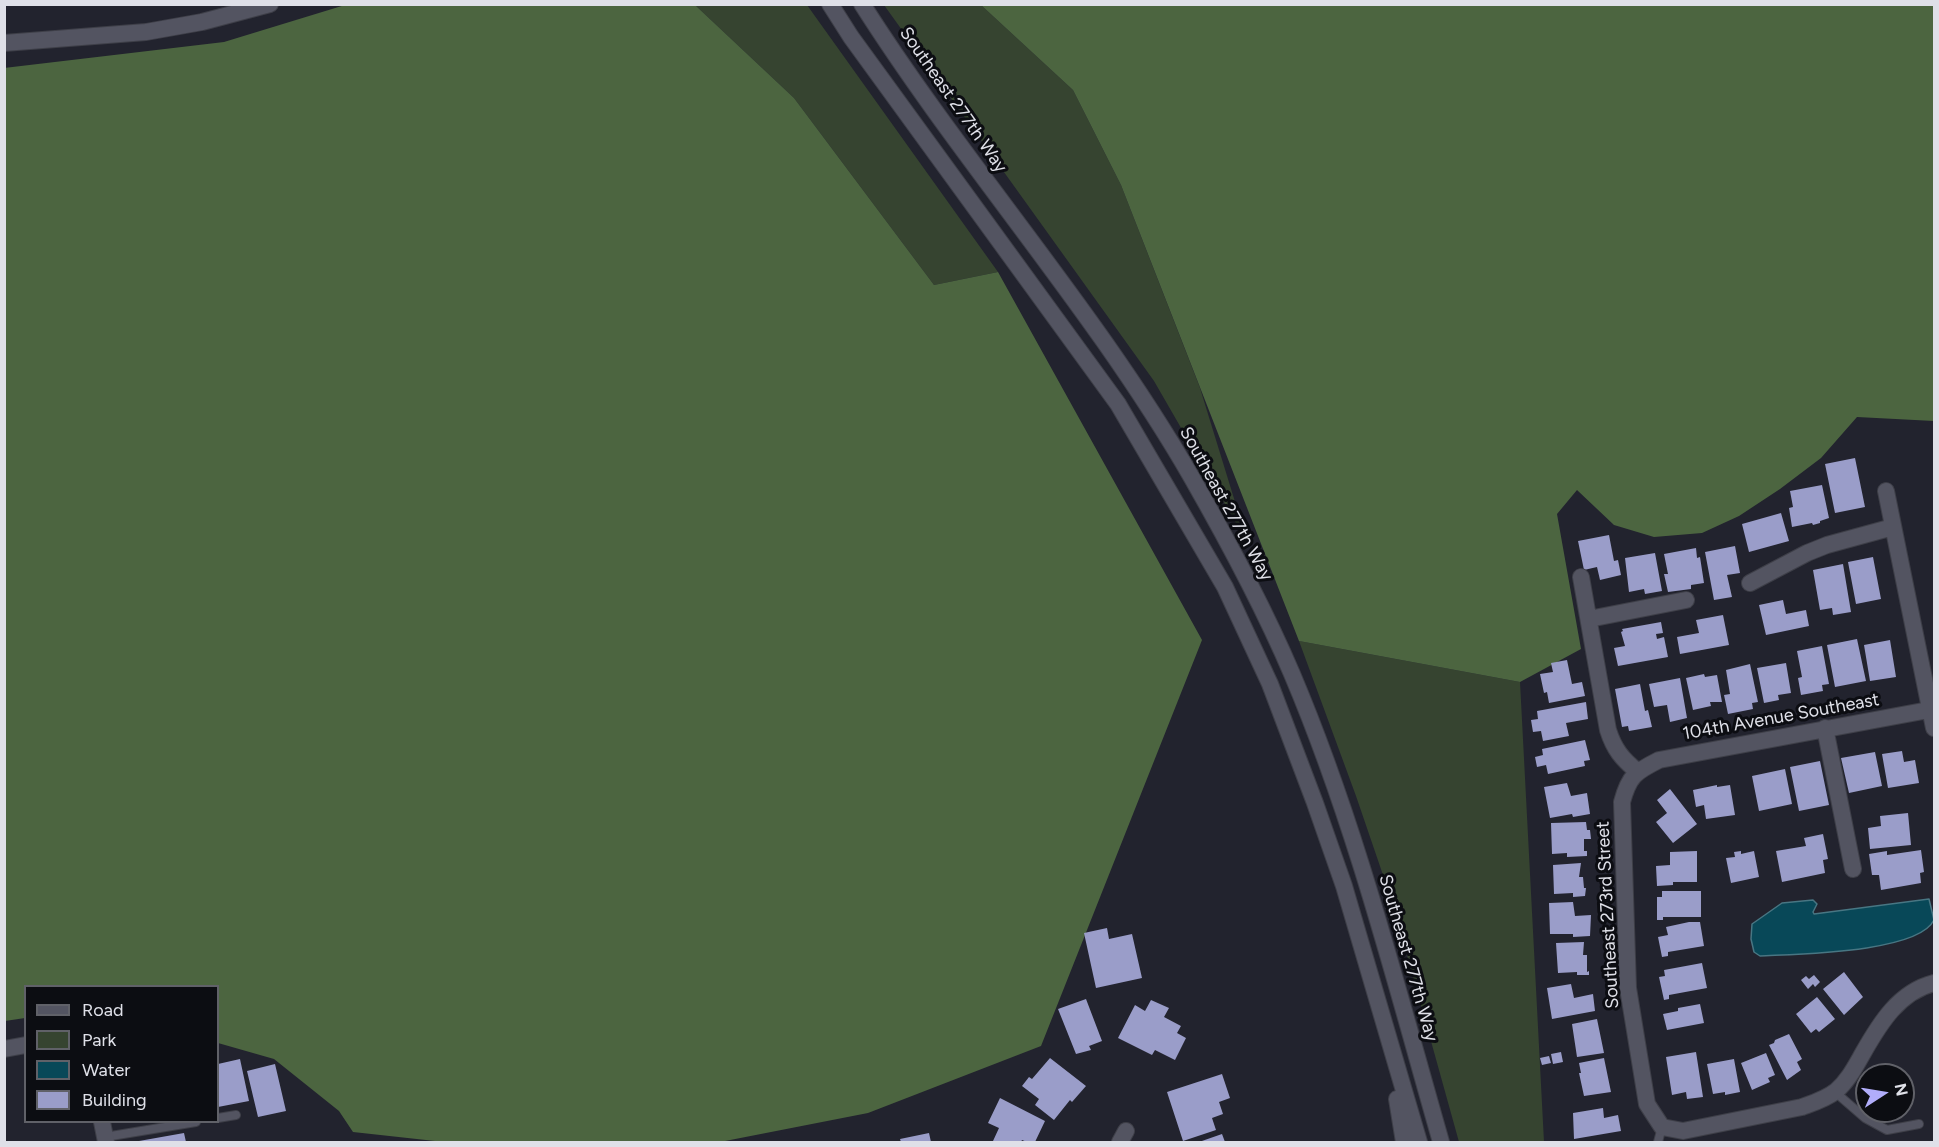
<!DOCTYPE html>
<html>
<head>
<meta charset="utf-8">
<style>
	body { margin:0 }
	#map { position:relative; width:1939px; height:1147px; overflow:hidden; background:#22232e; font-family:Figtree,sans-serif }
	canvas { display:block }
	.frame { position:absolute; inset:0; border:6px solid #dfe0e8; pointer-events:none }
	.legend { position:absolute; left:24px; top:985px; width:195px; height:138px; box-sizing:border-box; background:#0c0d12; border:2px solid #606168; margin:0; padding:8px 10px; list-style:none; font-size:18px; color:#dfe0e8 }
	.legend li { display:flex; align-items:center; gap:12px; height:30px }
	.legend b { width:30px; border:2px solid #606168 }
	.north { position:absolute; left:1855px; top:1063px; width:60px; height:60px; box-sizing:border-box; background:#0c0d12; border:2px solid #606168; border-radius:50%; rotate:78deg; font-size:16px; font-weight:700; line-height:24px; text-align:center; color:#dfe0e8 }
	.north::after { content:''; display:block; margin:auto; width:21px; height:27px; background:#b1adfa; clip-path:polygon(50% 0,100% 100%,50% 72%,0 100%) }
</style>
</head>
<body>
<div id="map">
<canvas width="1939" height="1147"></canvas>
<div class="frame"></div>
<ul class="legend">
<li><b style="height:8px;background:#535461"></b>Road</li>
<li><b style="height:16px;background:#364430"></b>Park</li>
<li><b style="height:16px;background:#084858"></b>Water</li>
<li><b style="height:16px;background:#9a9dc9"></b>Building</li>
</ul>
<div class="north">N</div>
</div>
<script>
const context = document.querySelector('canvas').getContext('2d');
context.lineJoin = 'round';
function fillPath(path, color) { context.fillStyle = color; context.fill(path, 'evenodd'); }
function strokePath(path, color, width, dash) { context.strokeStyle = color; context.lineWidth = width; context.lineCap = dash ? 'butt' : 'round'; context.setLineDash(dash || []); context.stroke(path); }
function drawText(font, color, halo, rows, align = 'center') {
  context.font = font + ' Figtree,sans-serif'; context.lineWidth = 6; context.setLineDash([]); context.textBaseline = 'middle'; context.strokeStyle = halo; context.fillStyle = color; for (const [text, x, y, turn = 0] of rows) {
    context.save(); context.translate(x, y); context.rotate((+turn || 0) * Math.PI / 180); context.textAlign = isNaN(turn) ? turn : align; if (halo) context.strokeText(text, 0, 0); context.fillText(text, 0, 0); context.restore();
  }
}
fillPath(new Path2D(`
	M695,5h112l191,267 -64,13 -140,-187z
	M884,5h97l92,85 48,95 79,203 48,156 -94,-163z
	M1299,641l221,41 24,460h-85l-50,-180 -26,-87 -27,-79z`), '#364430');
fillPath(new Path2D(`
	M345,5h350l99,93 140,187 64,-13 204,368 -161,406 -173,67 -148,29h-276l-91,-10 -14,-21 -65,-52 -56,-16v-57h-192l-1,32 -20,3 -1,-953 220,-26z
	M981,5h953v416l-77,-4 -36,41 -41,31 -41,27 -37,17 -48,4 -40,-12 -37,-35 -20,24 24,135 -61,33 -221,-41 -178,-456 -48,-95z`), '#4c6540');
const water = new Path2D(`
	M1929,899l5,21c-16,33 -139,34 -174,36l-6,-4 -3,-13 1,-15 30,-21 31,-3 4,4 -4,8 1,2z`);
fillPath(water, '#084858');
strokePath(water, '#487683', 1.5);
fillPath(new Path2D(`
	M1855,458l10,49 -30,6 -10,-49z
	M1822,485l7,33 -9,3v2l-7,2 -1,-2 -20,4 -3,-19 4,-1 -3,-16z
	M1781,513l8,28 -40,11 -7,-28z
	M1609,535l5,26 4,-1 3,15 -21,5 -3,-13 -13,3 -6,-29z
	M1735,546l5,27 -13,2 5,22 -18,3 -9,-48z
	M1696,548l1,10 3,-1 4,26 -13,2v4l-23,3 -4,-18h4l-4,-20z
	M1655,553l7,38 -17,3 -1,-5 -15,3 -4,-34z
	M1873,557l8,42 -25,5 -8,-42z
	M1843,564l8,48 -18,3 -1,-7 -12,2 -7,-40z
	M1783,600l3,14 20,-4 3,16 -43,9 -7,-30z
	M1723,615l6,30 -49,9 -3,-17 22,-4 -3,-13z
	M1661,622l2,11 -7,1 1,5 7,-2 4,20 -50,9 -4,-18 11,-2 -4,-14 2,-1 -1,-2z
	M1857,639l9,42 -31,6 -8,-42z
	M1890,640l6,37 -26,4 -6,-36z
	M1822,646l7,38 -7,1 1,6 -22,4 -3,-17 4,-1 -5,-26z
	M1567,660l5,24 10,-2 3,14 -36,7 -2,-11 -3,1 -4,-19 13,-2 -2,-9z
	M1786,663l5,30 -13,2 1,5 -15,3 -7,-35z
	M1750,664l8,38 -6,1 1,6 -25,5 -4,-19 6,-1 -4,-24z
	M1704,674l1,3 12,-2 5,27h-12l1,4 -18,4 -7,-32z
	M1680,678l7,40 -17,4 -3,-17 -13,2 -5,-23z
	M1640,684l5,27 3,-1 4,17 -23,4 -1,-5 -6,1 -7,-38z
	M1586,702l2,17 -22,4 3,13 -26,5 -2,-10 -8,1 -2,-12 7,-1 -1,-8z
	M1585,740l5,20 -6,1 1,5 -37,8 -2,-9 -9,2 -2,-10 8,-2 -1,-6z
	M1902,751l2,11 11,-2 4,23 -31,5 -6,-34z
	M1875,752l7,34 -33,7 -8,-35z
	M1820,761l9,44 -30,6 -9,-44z
	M1785,769l7,35 -33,7 -7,-35z
	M1567,783l4,13 16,-3 3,21 -17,3 -1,-3 -22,4 -6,-31z
	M1717,785v2l13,-2 5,30 -29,4 -2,-14 -8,2 -3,-17z
	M1670,789l27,35 -24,19 -17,-21 11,-9 -10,-13z
	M1908,813l3,32 -41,4 -2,-21 13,-2 -1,-10z
	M1586,822l1,8h3l1,9h-7v12h3v5l-20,1v-4l-15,1 -1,-31z
	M1823,834l5,25 -5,1 2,13 -43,9 -6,-31 30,-5 -2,-8z
	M1921,850l3,22 -4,1 1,10 -40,7 -2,-15h-7l-3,-21 18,-3v4z
	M1697,851v31h-24v3l-16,1 -1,-20 14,-1v-13z
	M1741,851v3l13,-3 5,26 -28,6 -5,-25 9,-1 -1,-5z
	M1581,863l-2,14h4l1,11h2l-1,8 -12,1v-4l-19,1 -1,-29z
	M1662,891h39v26h-38v3h-6v-23h5z
	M1573,902l2,14 16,-1 -1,21 -17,1v-3h-23l-1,-31z
	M1689,922h11l4,24 -36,6v4l-6,1 -4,-20 10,-2 -2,-8z
	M1107,928l2,11 23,-5 10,44 -46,10 -12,-55z
	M1584,942l-1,13h4v17l2,-1v4h-12v-3l-19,1 -2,-30z
	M1702,963l5,25 -38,7v4l-5,1 -5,-23 6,-1 -1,-6z
	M1844,972l19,25 -19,18 -21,-26z
	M1814,975l6,7 -5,5 -2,-3 -5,5 -7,-9 5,-4 3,3z
	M1571,984l3,14 19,-4 2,17 -43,8 -5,-31z
	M1817,997l18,22 -16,13 -3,-3 -5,4 -15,-19z
	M1086,999l16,42 -13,5 2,4 -15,4 -18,-45z
	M1151,1000l18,8 -5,9 17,9 -4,7 9,5 -11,22 -20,-10 -3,5 -34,-17 17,-33 10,6z
	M1700,1004l4,19 -37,7 -4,-16 15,-3v-3z
	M1597,1019l7,34 -27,4 -5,-33z
	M1789,1034l13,25 -5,3 4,8 -14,10 -18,-35 5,-2 1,-3z
	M1561,1052l2,10 -10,2 -2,-10z
	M1696,1052l7,45 -16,2 -1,-7 -14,3 -6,-38z
	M1766,1053l9,22 -7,3 2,4 -18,8 -11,-27z
	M1549,1056l2,7 -9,2 -2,-7z
	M1050,1058l36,28 -14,16 -2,-2 -16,20 -19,-15 4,-6 -17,-13 7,-9 3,2z
	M1604,1058l7,34 -27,4 -5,-23h2l-2,-10z
	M240,1059l9,42 -31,6v-43z
	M1734,1059l6,33 -15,3v-3l-12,2 -6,-30z
	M275,1064l11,47 -28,6 -11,-46z
	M1222,1074l8,24 -11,4 4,12 -11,4 4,12 -33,11 -16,-49z
	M1000,1098l45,23 -10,21h-8l-5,-2 -1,2h-24l-4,-1 6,-13 -11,-5z
	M1603,1108l1,10 14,-3 3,16 -47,8 -1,-26z
	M184,1133l2,9h-47v-1z
	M929,1133l2,9h-30l-1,-3z
	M1222,1134l3,8h-26z`), '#9a9dc9');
const service = new Path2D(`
	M1835,1092l30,26 22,12 32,-6
	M218,1118l18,-3
	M105,1137l91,-15
	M1658,1142l4,-15`);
const minor = new Path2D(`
	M1886,491l48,237
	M1581,577l27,153c6,19 14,29 29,41
	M1750,583l57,-30 20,-8 66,-18
	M1589,619l97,-19
	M1934,709l-275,51c-24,12 -30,16 -37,42l6,186 19,116 15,23 21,4 119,-24c11,-4 24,-8 34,-16 12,-10 19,-24 27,-38 17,-30 36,-61 71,-70
	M1825,728l28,141
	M4,1049l22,-4
	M102,1122l4,20
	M1120,1142l6,-11`);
const tertiary = new Path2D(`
	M4,43l142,-11 56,-10 68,-18`);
const secondary = new Path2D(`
	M830,4l21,33 267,367 107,183 45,97 45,119 29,83 75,256
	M862,4c103,162 234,307 330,474 36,63 71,128 100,196 64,151 104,311 149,468
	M1397,1099l7,43`);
strokePath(service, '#3e3f48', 10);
strokePath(minor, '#3e3f48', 18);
strokePath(tertiary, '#3e3f48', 18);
strokePath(secondary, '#3e3f48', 18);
strokePath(service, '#535461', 8);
strokePath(minor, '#535461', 16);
strokePath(tertiary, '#535461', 16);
strokePath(secondary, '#535461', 16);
drawText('18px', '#dfe0e8', '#0c0d12', [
	["Southeast 277th Way",953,100,55],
	["Southeast 277th Way",1226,504,61],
	["104th Avenue Southeast",1781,717,-10],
	["Southeast 273rd Street",1608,915,-93],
	["Southeast 277th Way",1408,958,74]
]);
</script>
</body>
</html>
